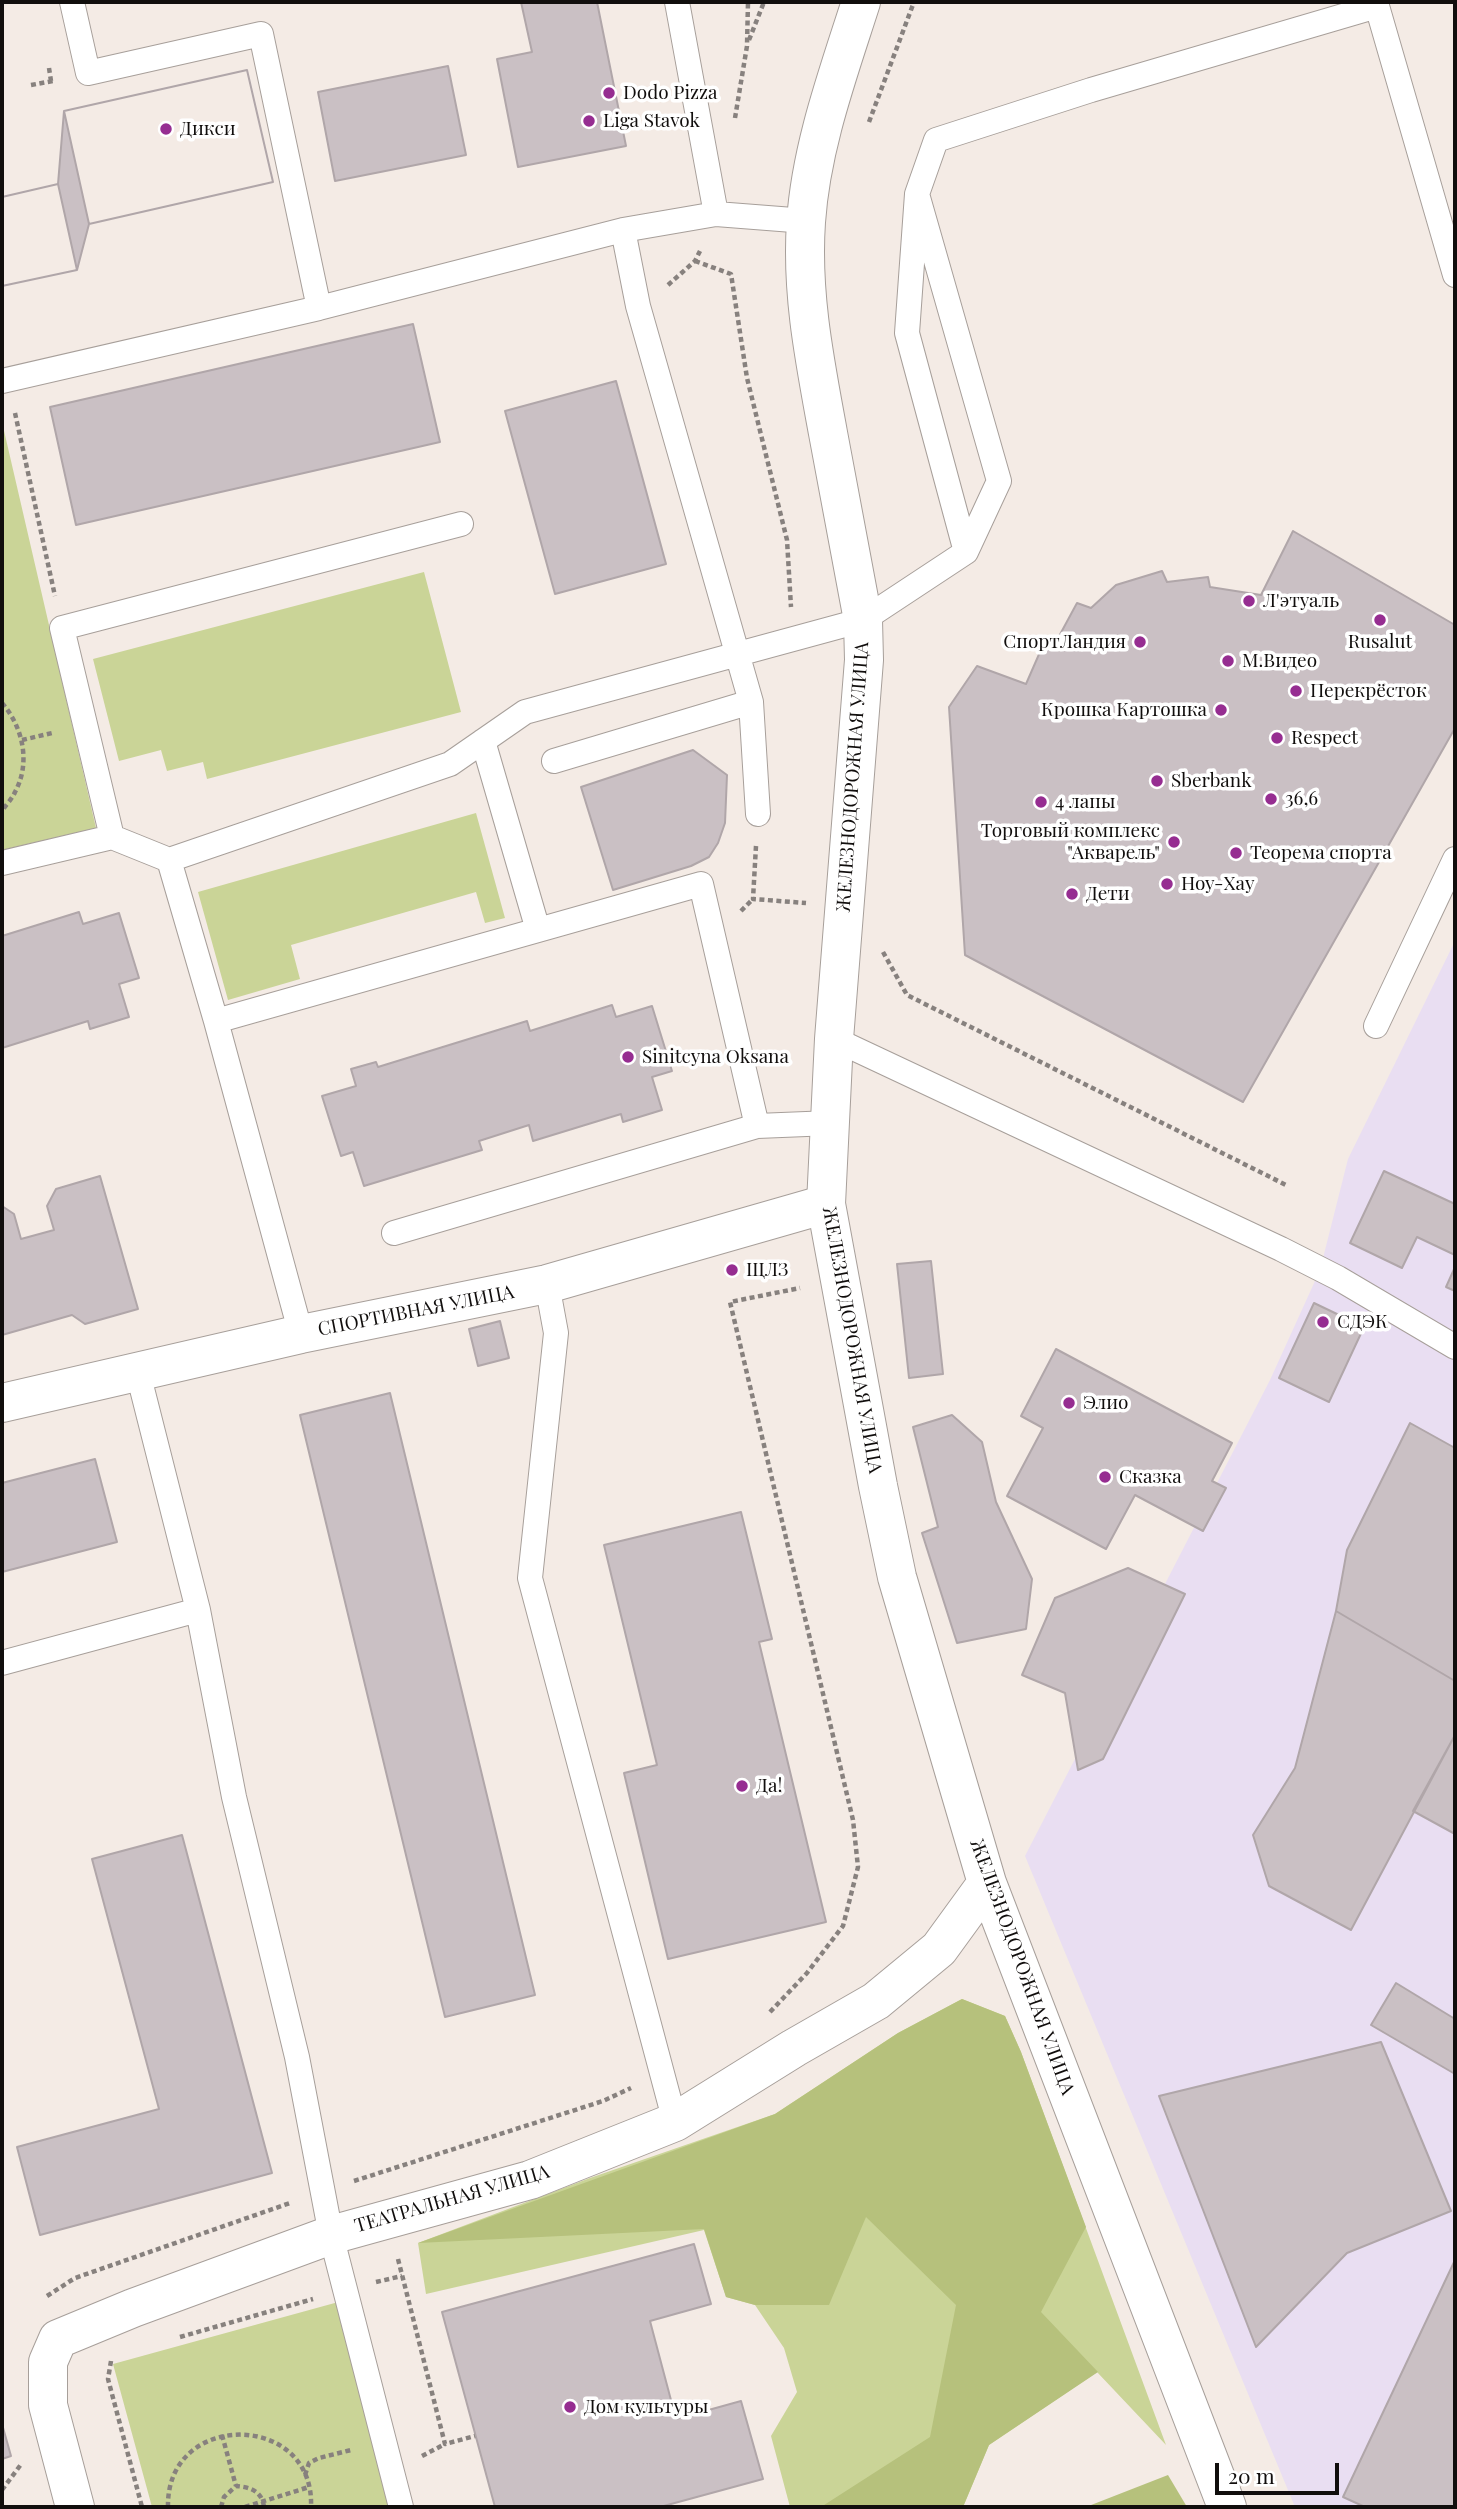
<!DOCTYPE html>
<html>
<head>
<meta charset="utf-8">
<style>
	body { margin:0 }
	#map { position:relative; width:1457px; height:2509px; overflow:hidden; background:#f4ebe5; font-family:"Playfair Display",serif }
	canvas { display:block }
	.frame { position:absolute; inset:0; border:4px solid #110e0d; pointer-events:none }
	.scale { position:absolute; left:1215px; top:2463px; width:124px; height:32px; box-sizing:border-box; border:4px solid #110e0d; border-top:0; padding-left:9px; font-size:21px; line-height:24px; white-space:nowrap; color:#110e0d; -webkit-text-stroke:5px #fff; paint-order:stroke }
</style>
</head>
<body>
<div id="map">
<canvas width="1457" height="2509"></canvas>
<div class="frame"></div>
<div class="scale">20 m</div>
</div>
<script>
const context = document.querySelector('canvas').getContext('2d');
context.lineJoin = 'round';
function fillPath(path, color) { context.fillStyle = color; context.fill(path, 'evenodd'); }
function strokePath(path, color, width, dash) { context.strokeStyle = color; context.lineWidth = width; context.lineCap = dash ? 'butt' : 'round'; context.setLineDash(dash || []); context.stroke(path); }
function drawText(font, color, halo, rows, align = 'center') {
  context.font = font + ' "Playfair Display",serif'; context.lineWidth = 7; context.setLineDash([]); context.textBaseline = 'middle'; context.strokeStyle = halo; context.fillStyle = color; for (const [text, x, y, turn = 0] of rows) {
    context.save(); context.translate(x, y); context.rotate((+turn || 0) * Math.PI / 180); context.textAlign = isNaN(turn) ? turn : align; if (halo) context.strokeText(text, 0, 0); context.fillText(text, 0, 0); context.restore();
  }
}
fillPath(new Path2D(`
	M1455,941v1566h-160l-270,-651 245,-476 50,-110 28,-111z`), '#e9def2');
fillPath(new Path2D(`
	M2,422l94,406 -94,22z
	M424,572l37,140 -254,67 -4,-17 -36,9 -6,-21 -42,11 -26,-102z
	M476,813l29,105 -20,5 -9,-31 -185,53 9,34 -72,21 -30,-108z
	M962,1999l43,17 16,36 145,393 -69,-73 -108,73 -26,62h-173l-19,-71 26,-44 -13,-44 -29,-43 -29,-8 -22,-67 -278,64 -8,-51 172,-65 185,-64 123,-81z
	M342,2301l50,206h-240l-39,-143z`), '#cad497');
fillPath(new Path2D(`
	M962,1999l43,17 16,36 65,175 -45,85 57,60 -109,73 -26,62h-142l109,-70 26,-132 -90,-88 -37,88h-74l-29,-8 -22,-68 -286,14 357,-129 123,-81z
	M1168,2475l19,32h-101z`), '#b6c17c');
const building = new Path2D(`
	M521,2h76l29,144 -108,21 -21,-108 35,-7z
	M448,66l18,89 -131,26 -17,-89z
	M247,70l26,112 -184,42 -25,-113z
	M247,70l26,112 -184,42 -12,46 -75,16v-89l56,-13 6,-73z
	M58,184l19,86 -75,16v-89z
	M413,324l27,118 -364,83 -26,-118z
	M616,381l50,183 -111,30 -50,-183z
	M1293,531l162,94v103l-212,374 -278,-147 -16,-248 28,-41 49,18 21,-48 10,4 20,-37 14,5 25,-23 46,-14 5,11 41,-5 2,10 51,8z
	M693,750l34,25 -2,48 -7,20 -9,14 -18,9 -78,24 -32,-103z
	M79,912l4,12 36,-11 20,65 -20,6 10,33 -39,12 -2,-8 -86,27v-112z
	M612,1005l4,12 36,-11 20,65 -20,6 10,33 -39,12 -2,-8 -88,27 -4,-16 -50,16 3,9 -118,36 -11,-34 -12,4 -19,-60 34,-10 -5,-17 25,-7 2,5 149,-46 3,10z
	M1384,1171l71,33v51l-38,-18 -15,31 -52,-25z
	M100,1176l38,133 -53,15 -13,-9 -70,20v-129l12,8 7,25 33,-9 -7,-24 9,-17z
	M931,1261l12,113 -34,4 -12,-114z
	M1455,1267v24l-9,-4z
	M1314,1303l50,24 -35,75 -50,-24z
	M500,1321l9,37 -31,8 -9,-37z
	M1056,1349l176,94 -20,38 14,7 -23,43 -68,-36 -29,54 -99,-53 36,-68 -22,-12z
	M390,1393l145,602 -90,22 -145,-602z
	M952,1415l30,27 14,60 36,77 -6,50 -69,14 -35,-110 16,-6 -25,-100z
	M1410,1423l45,25v233l-119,-70 11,-61z
	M95,1459l22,83 -115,30v-89z
	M741,1512l31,127 -13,3 67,280 -158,37 -44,-186 33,-8 -53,-220z
	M1128,1568l57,26 -82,165 -25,11 -13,-77 -43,-18 33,-77z
	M1336,1611l119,70v54l-104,195 -82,-44 -16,-51 42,-67z
	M1455,1735v99l-42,-23z
	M182,1835l90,338 -232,62 -23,-88 142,-38 -67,-250z
	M1396,1983l59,36v55l-84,-49z
	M1381,2042l70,169 -104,42 -91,94 -97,-251z
	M694,2244l17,60 -61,17 26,98 65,-18 22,78 -103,28h-165l-53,-195z
	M1455,2260v247h-90l-22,-10z
	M2,2424l9,32 -9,3z`);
fillPath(building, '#cac0c4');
strokePath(building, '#b0a6a9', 2);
const lane = new Path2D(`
	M72,2l16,71 173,-39 58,274
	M677,2l39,212
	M917,194l19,-54 155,-50 286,-84 78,269
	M623,230l15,76 113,396 7,112
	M2,381l317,-73 304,-78 93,-16 90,7
	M483,741l55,189
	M554,761l197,-59
	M112,837l-50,-209 399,-104
	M169,860l47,161 85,313
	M2,863l110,-26 57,23 281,-96 75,-52 338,-92 103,-68 33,-71 -82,-287 -10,139 59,219
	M216,1021l485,-137 56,242 74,-3
	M1376,1026l79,-167
	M834,1039l447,210 57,29 117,69
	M394,1233l363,-107
	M547,1284l9,49 -26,245 145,544
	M138,1373l60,237 36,187 63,260 34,178 70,272
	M2,1663l196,-53`);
const street = new Path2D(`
	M2,1403l299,-69 246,-50 279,-80`);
const secondary = new Path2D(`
	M861,2c-23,72 -50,145 -55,220 -5,72 9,140 22,211 12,62 23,125 35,187l1,40 -30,379 -8,165 52,282 19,91 90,306 240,624
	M75,2507l-27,-102v-43l10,-23 75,-31 198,-73 199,-55 145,-58 119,-74 82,-47 63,-52 48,-66`);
strokePath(lane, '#a79f9a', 26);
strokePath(street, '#a79f9a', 40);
strokePath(secondary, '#a79f9a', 40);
strokePath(new Path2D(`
	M749,40l15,-38
	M49,68l2,13
	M31,85l22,-4
	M735,118l12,-72 1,-44
	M869,122l45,-120
	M695,261l36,13 16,104 40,162 4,67
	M668,285l27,-24 5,-10
	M15,413l40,183
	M2,703c21,24 29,60 13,89 -3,7 -9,13 -13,19
	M22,740l30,-7
	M756,846l-3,53 53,4
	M741,911l12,-12
	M883,952l24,43 381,191
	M770,2012l37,-39 36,-47 15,-59 -5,-47 -123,-518 70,-14
	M354,2181l249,-80 28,-13
	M398,2259l47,185 30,-8
	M376,2282l26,-6
	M47,2296l28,-18 215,-75
	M180,2337l133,-38
	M111,2361l-3,18 34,128
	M222,2435l14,51
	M422,2456l23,-12
	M305,2475l4,-12 10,-5 32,-8
	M2,2490l20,-27
	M168,2507c-2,-97 147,-96 143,0
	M221,2507l3,-10 12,-11c14,1 26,5 28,21
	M245,2507l64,-20`), '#87817e', 4.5, [5, 3.5]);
strokePath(lane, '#fff', 24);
strokePath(street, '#fff', 38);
strokePath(secondary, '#fff', 38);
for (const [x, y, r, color] of [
	[609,93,7,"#962d91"],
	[589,121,7,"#962d91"],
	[166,129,7,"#962d91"],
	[1249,601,7,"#962d91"],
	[1380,620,7,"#962d91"],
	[1140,642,7,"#962d91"],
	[1228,661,7,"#962d91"],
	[1296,691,7,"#962d91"],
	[1221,710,7,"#962d91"],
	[1277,738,7,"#962d91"],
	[1157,781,7,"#962d91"],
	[1271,799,7,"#962d91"],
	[1041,802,7,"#962d91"],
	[1174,842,7,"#962d91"],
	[1236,853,7,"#962d91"],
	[1167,884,7,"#962d91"],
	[1072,894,7,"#962d91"],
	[628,1057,7,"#962d91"],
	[732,1270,7,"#962d91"],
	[1323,1322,7,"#962d91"],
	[1069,1403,7,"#962d91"],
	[1105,1477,7,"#962d91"],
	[742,1786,7,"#962d91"],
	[570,2407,7,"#962d91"]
]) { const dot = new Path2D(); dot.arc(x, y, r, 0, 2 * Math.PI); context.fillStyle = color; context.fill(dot); strokePath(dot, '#fff', 2.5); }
drawText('19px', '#110e0d', '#fff', [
	["Dodo Pizza",623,93],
	["Liga Stavok",603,121],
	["Дикси",180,129],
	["Л'этуаль",1263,601],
	["СпортЛандия",1126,642,"right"],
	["Rusalut",1380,642,"center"],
	["М.Видео",1242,661],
	["Перекрёсток",1310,691],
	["Крошка Картошка",1207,710,"right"],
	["Respect",1291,738],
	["Sberbank",1171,781],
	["36,6",1285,799],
	["4 лапы",1055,802],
	["Торговый комплекс",1160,831,"right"],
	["\"Акварель\"",1160,853,"right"],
	["Теорема спорта",1250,853],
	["Ноу-Хау",1181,884],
	["Дети",1086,894],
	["Sinitcyna Oksana",642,1057],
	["ЩЛЗ",746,1270],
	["СДЭК",1337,1322],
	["Элио",1083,1403],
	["Сказка",1119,1477],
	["Да!",756,1786],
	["Дом культуры",584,2407]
], 'left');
drawText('19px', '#110e0d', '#fff', [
	["ЖЕЛЕЗНОДОРОЖНАЯ УЛИЦА",853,777,-86],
	["СПОРТИВНАЯ УЛИЦА",416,1311,-11],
	["ЖЕЛЕЗНОДОРОЖНАЯ УЛИЦА",852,1340,80],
	["ЖЕЛЕЗНОДОРОЖНАЯ УЛИЦА",1022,1967,70],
	["ТЕАТРАЛЬНАЯ УЛИЦА",452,2199,-16]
]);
</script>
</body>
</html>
